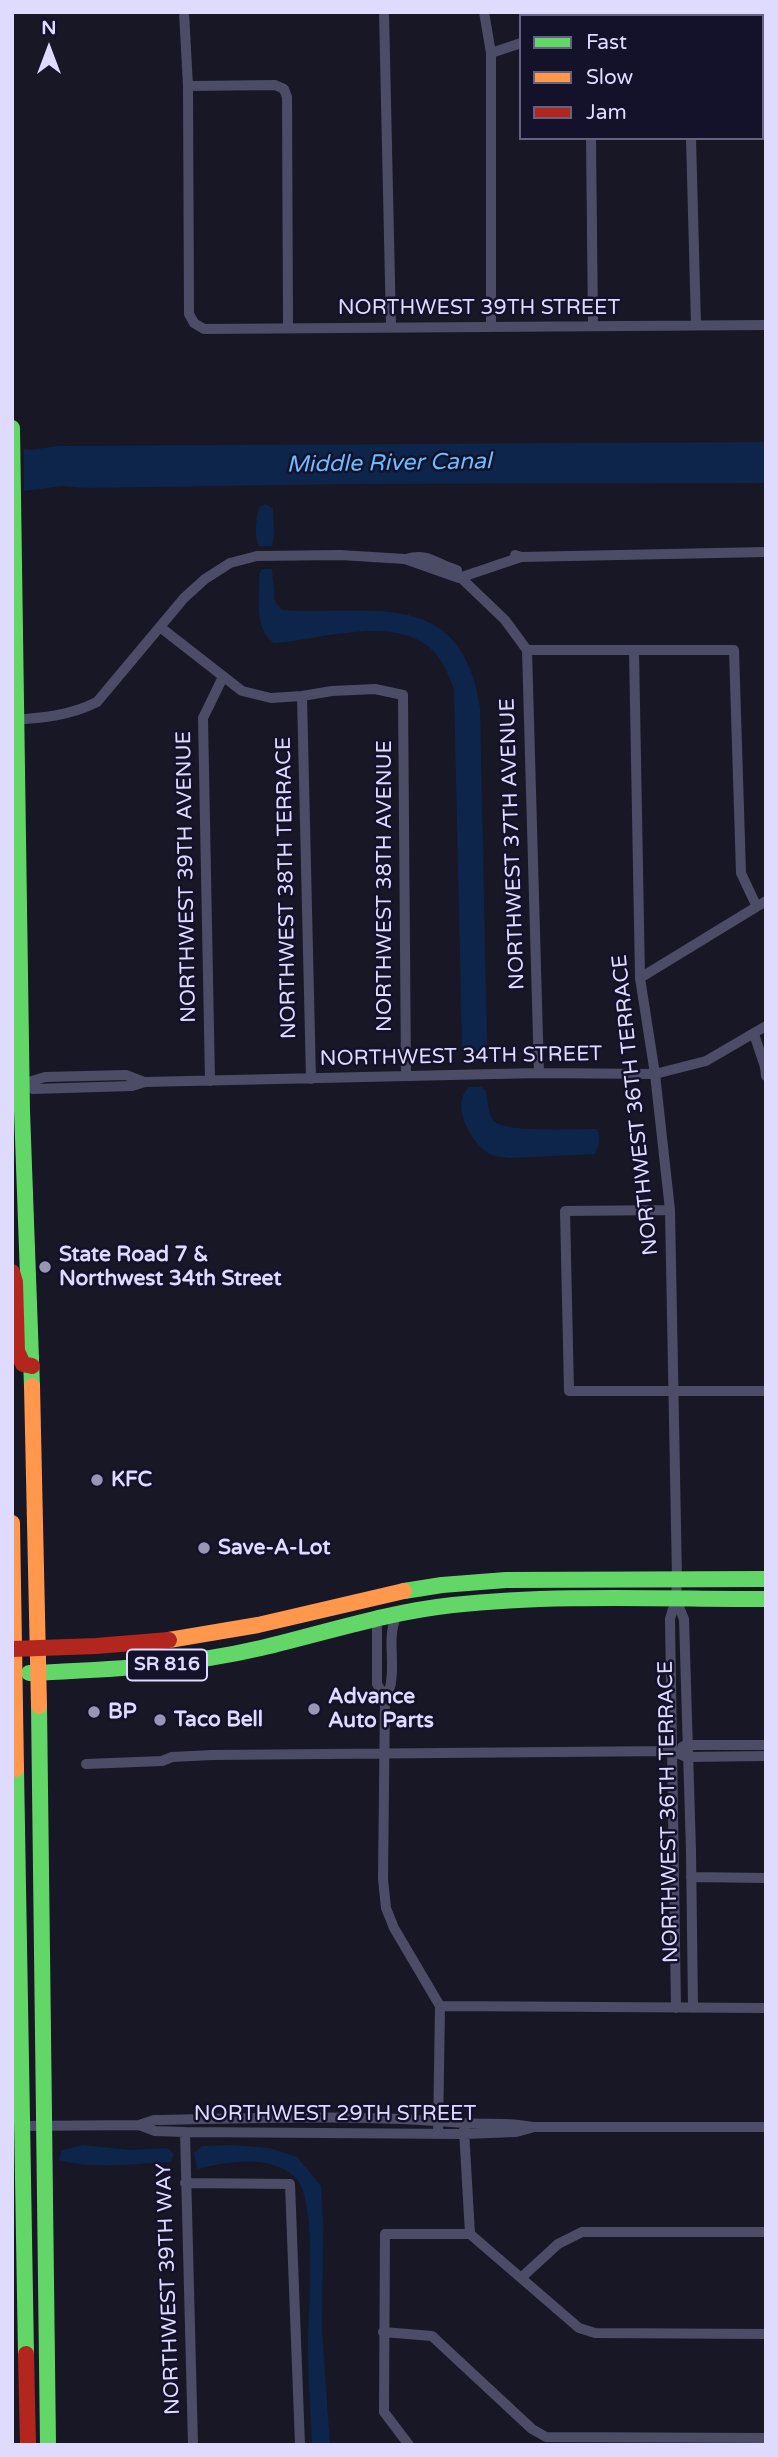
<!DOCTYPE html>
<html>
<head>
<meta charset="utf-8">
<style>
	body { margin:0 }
	#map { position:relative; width:778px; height:2457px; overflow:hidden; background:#181725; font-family:"Varela Round",sans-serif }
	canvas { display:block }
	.frame { position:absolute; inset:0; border:14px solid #dedbff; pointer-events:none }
	.legend { position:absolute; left:519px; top:14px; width:245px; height:126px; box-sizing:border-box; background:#14112b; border:2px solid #656280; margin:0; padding:9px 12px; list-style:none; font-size:21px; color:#dedbff }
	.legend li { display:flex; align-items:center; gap:14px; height:35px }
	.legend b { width:35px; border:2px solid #656280 }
	.north { position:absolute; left:14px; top:14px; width:70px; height:70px; -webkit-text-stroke:5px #14112b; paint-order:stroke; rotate:0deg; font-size:19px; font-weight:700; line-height:28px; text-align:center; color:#dedbff }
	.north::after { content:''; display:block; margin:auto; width:24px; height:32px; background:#dedbff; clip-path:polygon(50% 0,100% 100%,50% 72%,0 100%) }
</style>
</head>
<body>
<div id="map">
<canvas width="778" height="2457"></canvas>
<div class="frame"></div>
<ul class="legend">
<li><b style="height:9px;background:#63d668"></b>Fast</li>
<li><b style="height:9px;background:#ff974d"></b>Slow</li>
<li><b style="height:9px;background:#b3261e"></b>Jam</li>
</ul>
<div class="north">N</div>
</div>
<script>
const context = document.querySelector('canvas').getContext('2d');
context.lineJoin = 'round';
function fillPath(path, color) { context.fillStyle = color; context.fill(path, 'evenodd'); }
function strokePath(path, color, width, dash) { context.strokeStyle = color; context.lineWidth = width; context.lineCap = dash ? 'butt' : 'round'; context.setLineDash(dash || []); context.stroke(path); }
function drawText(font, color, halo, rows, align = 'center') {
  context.font = font + ' "Varela Round",sans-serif'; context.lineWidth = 5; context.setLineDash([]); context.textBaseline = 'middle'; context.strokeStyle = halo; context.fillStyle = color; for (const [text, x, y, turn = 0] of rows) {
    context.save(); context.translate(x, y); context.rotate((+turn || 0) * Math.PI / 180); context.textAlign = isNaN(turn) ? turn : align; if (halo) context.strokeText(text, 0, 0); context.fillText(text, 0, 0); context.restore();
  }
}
fillPath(new Path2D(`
	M766,442v41l-418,1 -262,4 -24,-2 -38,5v-42l6,1 28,-4z
	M266,504l7,5 1,28 -2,9h-13c-5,-10 -3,-27 0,-39z
	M262,569h10l3,33 7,8c90,6 180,-25 198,98l7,336 -9,18h-9l-3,-3 -4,-11 -8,-359c-6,-15 -12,-31 -25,-42 -38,-32 -111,-7 -155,-4 -21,-14 -14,-47 -15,-69z
	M469,1087h12l4,3c4,9 2,24 9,31 10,12 85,8 103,8 3,9 3,16 -2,25l-85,4c-8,-1 -16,-1 -22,-5 -18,-12 -38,-49 -19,-66z
	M83,2145l48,5 36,-2 7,6 -3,8c-36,1 -77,8 -112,-2l3,-10z
	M233,2145l36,3 28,9 24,29 2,36 -1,109 8,114h-18c-1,-32 -4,-64 -4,-96 0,-34 11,-152 -14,-173 -26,-22 -67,-14 -97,-7l-3,-16 8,-7z`), '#0d254b');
strokePath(new Path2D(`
	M184,12l4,74 1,228 5,9 10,6 562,-4
	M384,12l7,315
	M484,12l7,41v274
	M689,12v4
	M597,16l9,-4
	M491,53l30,-10
	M188,86l87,-1 9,4 3,8 1,231
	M762,92h4
	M591,138l2,188
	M691,138l5,187
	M515,555l6,2 245,-5
	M406,559c24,-7 30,6 51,11
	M457,574l48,46 22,30 12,423
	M160,627l82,64 29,7 31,-2 30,-5 43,-2 28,6 3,381
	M527,650h207l7,223 15,32
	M634,650l6,328 15,96 15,136 7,369 -1,20 -6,20 6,389
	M302,696l9,383
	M12,720c30,-2 57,-4 85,-18l87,-104 21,-19 25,-16 27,-7 83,-1 65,4 54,19 62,-21
	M640,978l126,-77
	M754,1034l11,33 1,9
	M210,1081l-7,-363 20,-41
	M12,1084h10l23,-7 81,-2 18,7
	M22,1084l11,5 99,-3 13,-4 394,-9 116,1 51,-13 60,-35
	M670,1210l-105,1 4,180h197
	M676,1600l8,19 7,232 2,157
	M398,1613c-12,22 -3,45 -7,69 0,5 -4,11 -6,16l-2,181 3,29 8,20 46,78 -2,128
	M377,1617v67l8,14
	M682,1747l4,-2h80
	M86,1764l76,-3 10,-4 40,-2 460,-4 14,6 80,-1
	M691,1877l75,1
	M440,2006l326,2
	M139,2125l16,6 30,1 279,2 52,-2 15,-4
	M22,2126l117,-1 15,-5c102,-2 207,-6 309,3 23,2 46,-1 69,4h234
	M464,2130l6,104
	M185,2132l8,313
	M185,2183l105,1 10,261
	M522,2277l36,-33 24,-12h184
	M383,2332l49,4 100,93 14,8 220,1
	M409,2445l-25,-33 1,-178h85l109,94 16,5 171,1`), '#4c4c66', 10);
strokePath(new Path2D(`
	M12,428l10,683 10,275
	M404,1591l38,-6 64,-5 260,-1
	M29,1673c78,-3 155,-7 232,-25 64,-15 126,-36 192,-43 103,-11 209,-6 313,-6
	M39,1706l9,739
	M16,1769l10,585`), '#63d668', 16);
strokePath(new Path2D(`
	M32,1386l7,320
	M12,1523l4,246
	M169,1640l89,-15 146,-34`), '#ff974d', 16);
strokePath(new Path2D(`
	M12,1272l3,10 2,69 6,13 9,2
	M12,1649l84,-3 73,-6
	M26,2354l2,91`), '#b3261e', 16);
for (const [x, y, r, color] of [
	[45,1267,7,"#9996b3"],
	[97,1480,7,"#9996b3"],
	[204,1548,7,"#9996b3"],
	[314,1709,7,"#9996b3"],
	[94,1712,7,"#9996b3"],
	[160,1720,7,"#9996b3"]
]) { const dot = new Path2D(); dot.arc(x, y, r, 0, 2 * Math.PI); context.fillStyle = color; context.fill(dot); strokePath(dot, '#14112b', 2.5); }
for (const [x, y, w] of [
	[167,1665,80]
]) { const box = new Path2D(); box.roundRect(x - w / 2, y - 15.5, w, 31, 5); context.fillStyle = '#14112b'; context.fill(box); strokePath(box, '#dedbff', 2); }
drawText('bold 19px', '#dedbff', null, [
	["SR 816",167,1665]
]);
drawText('21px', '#dedbff', '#14112b', [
	["NORTHWEST 39TH STREET",479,308],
	["NORTHWEST 37TH AVENUE",513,844,-92],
	["NORTHWEST 39TH AVENUE",187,877,-91],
	["NORTHWEST 38TH AVENUE",385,886,-90],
	["NORTHWEST 38TH TERRACE",287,888,-91],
	["NORTHWEST 34TH STREET",461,1057,-1],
	["NORTHWEST 36TH TERRACE",636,1105,-96],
	["NORTHWEST 36TH TERRACE",669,1812,-91],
	["NORTHWEST 29TH STREET",335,2114],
	["NORTHWEST 39TH WAY",169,2289,-92]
]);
drawText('bold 21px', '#dedbff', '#14112b', [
	["State Road 7 &",59,1255],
	["Northwest 34th Street",59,1279],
	["KFC",111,1480],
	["Save-A-Lot",218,1548],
	["Advance",328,1697],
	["Auto Parts",328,1721],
	["BP",108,1712],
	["Taco Bell",174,1720]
], 'left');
drawText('italic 23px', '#69beff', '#14112b', [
	["Middle River Canal",389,464,-1]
]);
</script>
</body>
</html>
